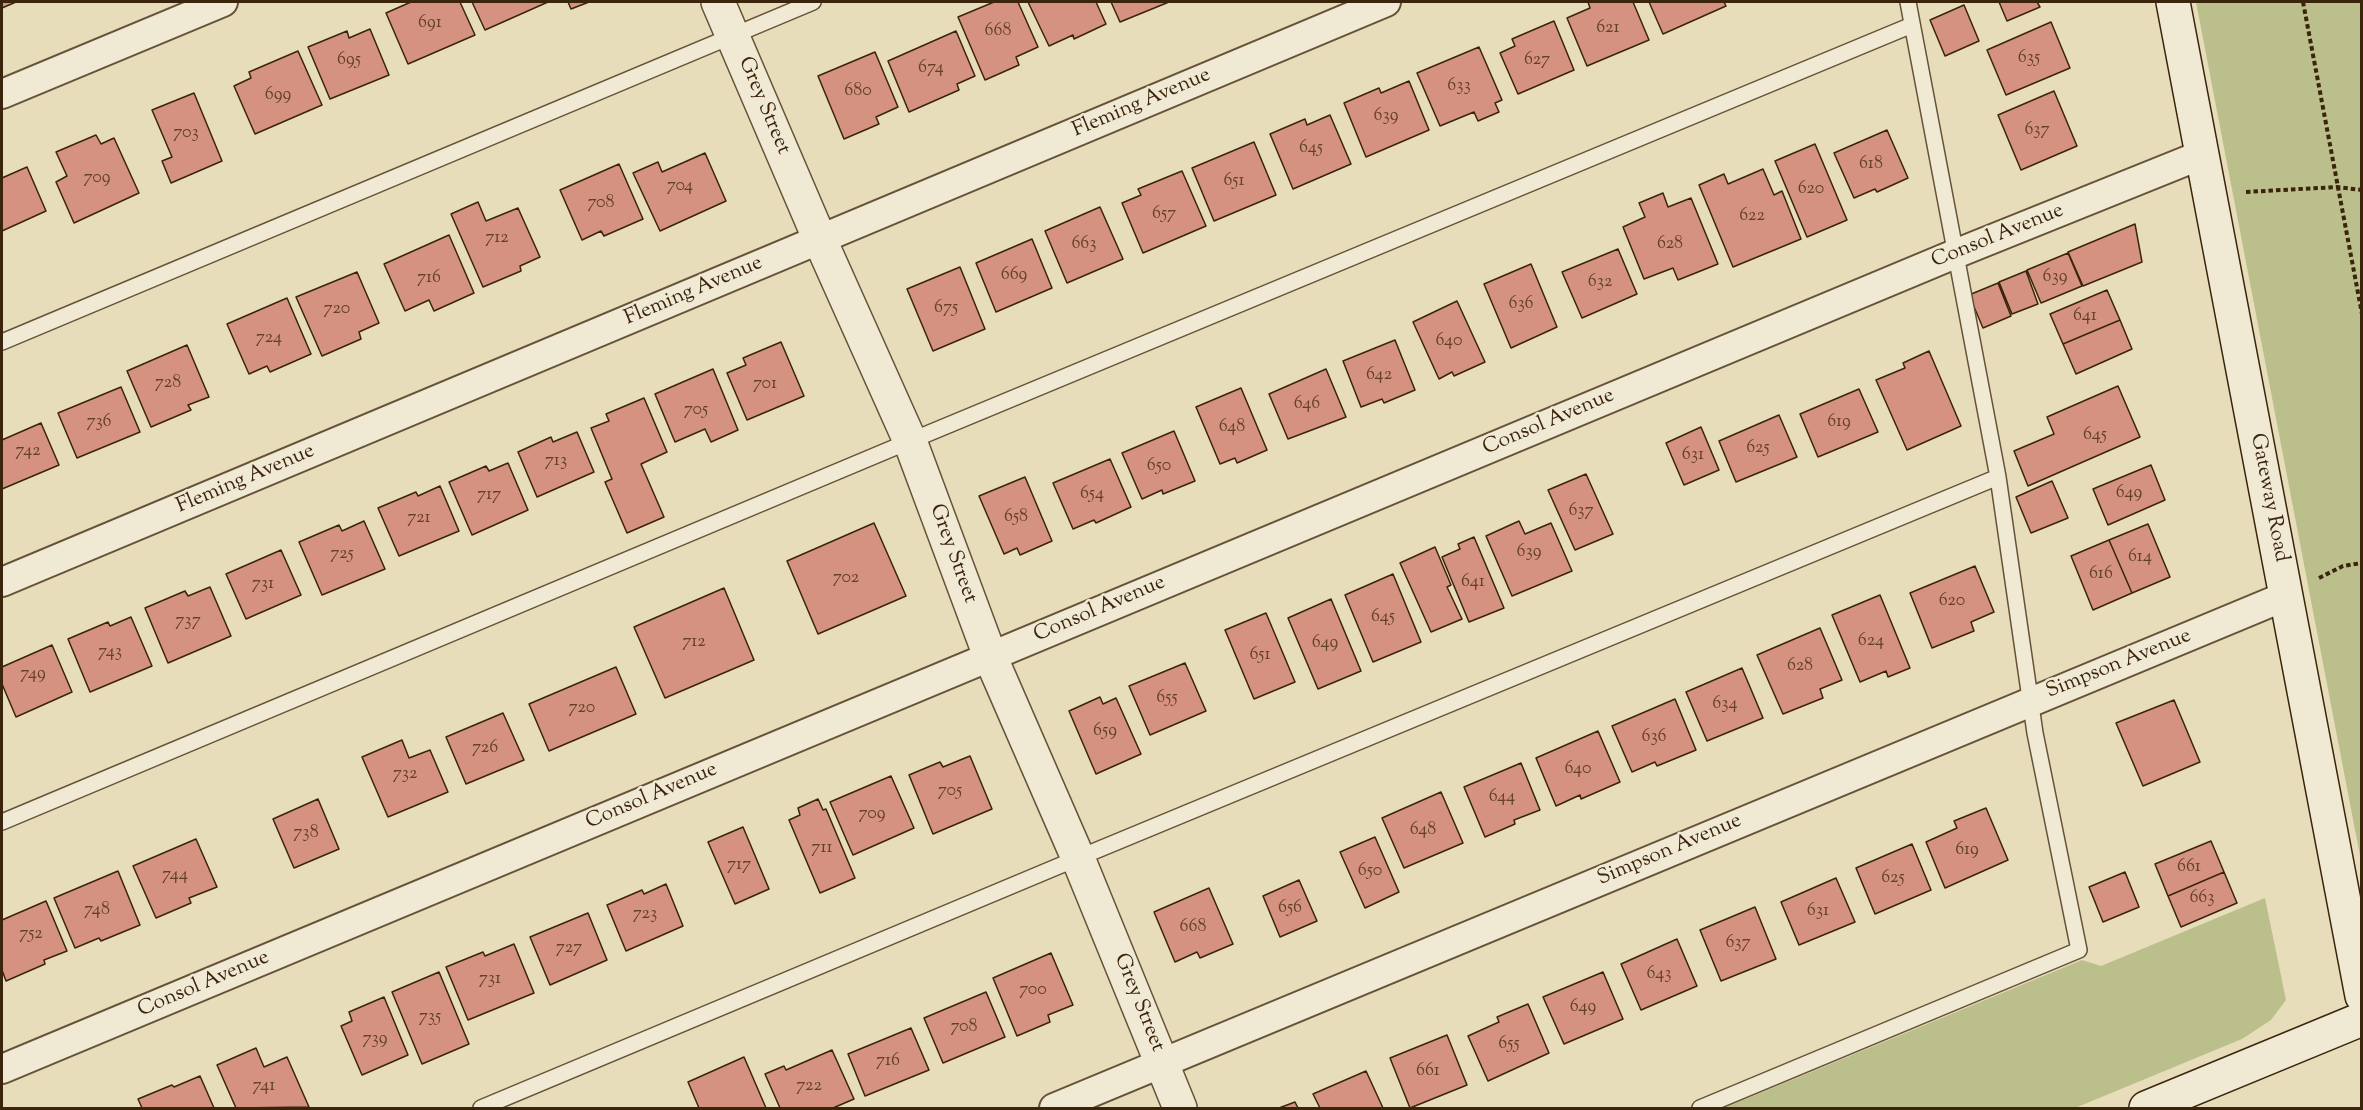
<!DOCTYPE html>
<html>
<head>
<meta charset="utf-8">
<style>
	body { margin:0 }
	#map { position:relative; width:2363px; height:1110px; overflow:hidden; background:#e8ddbb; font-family:"Sorts Mill Goudy",serif }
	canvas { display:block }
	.frame { position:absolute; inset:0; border:3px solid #3b240c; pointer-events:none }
</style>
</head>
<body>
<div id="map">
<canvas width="2363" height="1110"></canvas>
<div class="frame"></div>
</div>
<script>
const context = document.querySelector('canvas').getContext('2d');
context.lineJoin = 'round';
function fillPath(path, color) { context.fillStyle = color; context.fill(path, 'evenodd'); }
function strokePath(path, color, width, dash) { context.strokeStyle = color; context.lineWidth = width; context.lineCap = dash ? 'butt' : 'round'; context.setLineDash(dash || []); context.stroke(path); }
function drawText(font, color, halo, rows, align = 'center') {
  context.font = font + ' "Sorts Mill Goudy",serif'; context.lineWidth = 5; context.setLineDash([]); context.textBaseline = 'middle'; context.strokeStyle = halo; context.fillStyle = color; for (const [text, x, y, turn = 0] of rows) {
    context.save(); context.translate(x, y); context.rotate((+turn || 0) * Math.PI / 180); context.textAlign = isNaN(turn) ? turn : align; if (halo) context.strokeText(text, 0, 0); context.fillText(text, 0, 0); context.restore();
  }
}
fillPath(new Path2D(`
	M2196,2h165v859z
	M2265,898l21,102 -15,20 -29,19 -167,69h-351l358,-148 19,6z`), '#bbbf8c');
const building = new Path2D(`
	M2,2h14l-14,6z
	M411,2h49l15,33 -67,29 -22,-51z
	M472,2h76l-63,28z
	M568,2h21l-18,7z
	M994,2h24l20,45 -22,10 3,8 -34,15 -27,-63z
	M1028,2h68l10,22 -32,15 -1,-4 -24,11z
	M1111,2h58l-49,20z
	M1588,2h45l16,38 -62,26 -20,-48 23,-10z
	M1649,2h75l2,4 -63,28z
	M1999,2h38l3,5 -33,14z
	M1964,5l15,36 -34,15 -15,-36z
	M1554,21l20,49 -56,24 -18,-41 15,-7 -3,-7z
	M2051,22l19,46 -64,27 -19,-45z
	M370,29l19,46 -59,24 -22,-52 39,-16 2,7z
	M956,31l19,45 -18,8 2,6 -50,22 -21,-51z
	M1479,47l23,53 -7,3 4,9 -21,9 -4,-9 -34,14 -23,-53z
	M298,51l24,54 -67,29 -21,-48 17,-8 -2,-6z
	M875,52l23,55 -22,10 3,7 -35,15 -26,-63z
	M1409,81l20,49 -63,27 -22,-54 35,-15 2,5z
	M2054,91l23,55 -56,24 -23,-55z
	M194,93l28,68 -51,22 -9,-22 10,-4 -20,-47z
	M1330,115l21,49 -58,25 -23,-55 35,-15 2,6z
	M1887,130l21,48 -31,14 -2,-3 -21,9 -20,-45z
	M96,135l5,9 13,-6 25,55 -65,30 -18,-41 11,-6 -11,-24z
	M1254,142l22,53 -62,26 -22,-53z
	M1815,144l32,76 -40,17 -32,-76z
	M705,153l21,48 -66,30 -27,-58 25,-11 4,10z
	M619,164l24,55 -39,17 -3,-5 -19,9 -22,-50z
	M27,167l19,44 -44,20v-53z
	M1763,169l11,26 8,-4 19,48 -68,28 -34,-82 25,-11 4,10z
	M1182,171l24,55 -63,27 -21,-50 19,-8 -3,-6z
	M1663,193l5,14 23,-9 27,66 -40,16 -5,-12 -29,11 -21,-52 22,-10 -6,-14z
	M478,202l8,19 32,-13 22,49 -20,9 1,5 -38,16 -32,-73z
	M1100,207l23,52 -56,24 -22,-52z
	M2135,224l7,38 -59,24 -15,-34z
	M449,235l25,58 -40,18 -5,-11 -24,11 -21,-47z
	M1032,239l20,49 -56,24 -20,-49z
	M1618,249l19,45 -55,24 -20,-46z
	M2068,253l14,33 -41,17 -14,-33z
	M1531,264l26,63 -46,21 -27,-64z
	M960,267l25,62 -52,22 -26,-62z
	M2026,271l12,33 -26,10 -13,-32z
	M357,272l22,51 -20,9 2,7 -39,17 -26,-59z
	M1998,283l13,33 -28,12 -14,-33z
	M2107,290l13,30 -57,24 -13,-30z
	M287,298l24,56 -41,18 -3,-6 -18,8 -22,-50z
	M1457,301l28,61 -31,14 -2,-4 -13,7 -26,-57z
	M2120,320l12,29 -56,25 -13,-30z
	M1395,340l20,50 -31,13 -2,-4 -21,8 -18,-46z
	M781,342l23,54 -57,24 -20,-47 19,-8 -3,-7z
	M187,345l22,52 -21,8 3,5 -40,17 -24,-56z
	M1929,351l32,75 -54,24 -31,-70 29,-12 -2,-5z
	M713,369l25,61 -27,12 -6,-13 -30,13 -20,-48z
	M1326,369l20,48 -58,22 -19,-45z
	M2118,386l22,51 -112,49 -14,-35 40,-17 -7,-17z
	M121,387l19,45 -63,26 -19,-45z
	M1241,388l26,62 -30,13 -2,-5 -15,6 -24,-57z
	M1859,389l19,43 -60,25 -18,-43z
	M644,398l23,54 -26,12 23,53 -37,16 -22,-51 7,-3 -21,-51 18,-7 -3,-7z
	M1779,415l18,42 -61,25 -17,-41z
	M41,423l18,42 -57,24v-49z
	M1701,427l18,43 -35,15 -18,-42z
	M1174,431l21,50 -32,13 -1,-4 -20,9 -20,-46z
	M577,432l17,40 -57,25 -19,-45 33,-15 2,5z
	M1110,459l21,48 -35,16 -2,-3 -21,9 -20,-46z
	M508,463l20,47 -56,25 -23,-53 37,-16 3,5z
	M2151,465l14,35 -57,25 -15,-36z
	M1586,474l27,60 -38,16 -27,-60z
	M1025,477l27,64 -32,14 -3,-7 -13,6 -25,-58z
	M2052,481l16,37 -37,15 -15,-36z
	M440,486l19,45 -60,25 -21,-48 38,-16 2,4z
	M364,521l21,48 -63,26 -23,-53 40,-17 3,6z
	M1519,521l6,13 26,-11 21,48 -60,25 -26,-60z
	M874,523l32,73 -88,38 -31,-73z
	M2148,524l22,53 -38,16 -23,-53z
	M1474,537l30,71 -35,14 -27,-65 18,-8 -2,-5z
	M2109,540l23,53 -39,17 -22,-54z
	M1435,547l16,38 -4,2 15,32 -31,13 -31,-69z
	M281,550l20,45 -55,24 -20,-45z
	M1975,566l19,46 -23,10 3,9 -42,17 -22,-55z
	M1393,574l28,68 -48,20 -28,-67z
	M210,587l21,49 -63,27 -23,-55 40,-17 3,5z
	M724,588l30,72 -89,38 -31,-71z
	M1880,595l30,73 -22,9 -2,-6 -26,11 -28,-67z
	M1331,599l30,72 -43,18 -30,-71z
	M1266,613l29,69 -41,17 -29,-69z
	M131,617l21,49 -62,26 -22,-53 40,-17 2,4z
	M1820,628l22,52 -22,9 3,9 -40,16 -26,-59z
	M52,645l20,47 -56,25 -14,-33v-17z
	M1185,663l21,48 -56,24 -21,-49z
	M616,667l20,47 -87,37 -20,-47z
	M1742,668l21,50 -56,23 -21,-49z
	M1100,697l3,7 13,-6 25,56 -45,20 -27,-63z
	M1675,699l21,51 -39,16 -2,-4 -23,10 -20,-46z
	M2174,700l26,62 -57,24 -27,-63z
	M503,713l21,47 -58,24 -20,-47z
	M1598,731l22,51 -39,17 -1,-4 -24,11 -20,-48z
	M402,740l7,18 21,-8 18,42 -60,25 -26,-60z
	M970,756l22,53 -59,25 -24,-59 31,-13 3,5z
	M1521,763l19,47 -26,10 1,4 -30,13 -21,-50z
	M891,776l23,52 -61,27 -23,-53z
	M1441,792l22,51 -59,25 -22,-50z
	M318,799l21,50 -45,19 -21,-49z
	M818,799l5,11 3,-1 29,69 -35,15 -31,-73 11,-5 -2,-7z
	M1986,808l22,52 -63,28 -19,-46 31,-14 -3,-7z
	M743,827l26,62 -34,15 -27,-62z
	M1375,837l24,55 -34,16 -25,-56z
	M196,839l21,48 -28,11 2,5 -35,15 -23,-52z
	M2211,841l13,31 -56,24 -13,-32z
	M1912,844l19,46 -56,24 -19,-46z
	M118,871l22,54 -39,16 -2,-3 -24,10 -21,-50z
	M2125,872l14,35 -36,15 -14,-35z
	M2224,872l13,31 -56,24 -13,-31z
	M1836,878l19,44 -56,23 -18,-43z
	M1299,880l18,41 -37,16 -17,-41z
	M666,884l17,42 -57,25 -19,-46 35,-15 2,4z
	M1209,888l24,56 -33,14 -3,-6 -22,10 -21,-50z
	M46,901l21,50 -23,9 1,4 -39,17 -4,-11v-50z
	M1755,907l21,52 -55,22 -21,-51z
	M588,913l19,47 -57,25 -20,-48z
	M1677,939l20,47 -56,24 -20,-46z
	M514,944l20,49 -66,27 -22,-53 37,-15 2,4z
	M1051,953l22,52 -25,10 2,7 -33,14 -24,-58z
	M439,972l30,72 -47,20 -30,-72z
	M1603,972l20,47 -59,25 -21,-47z
	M986,992l19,45 -62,26 -19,-45z
	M384,997l24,58 -46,20 -21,-49 11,-5 -3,-9z
	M1528,1004l21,49 -61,28 -20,-45 31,-14 -2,-5z
	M911,1028l18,42 -64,26 -17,-42z
	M1447,1035l20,50 -57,23 -20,-50z
	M256,1048l8,19 23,-10 22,50 -73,1 -19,-43z
	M832,1050l22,49 -21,9h-53l-15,-34 19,-8 2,4z
	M744,1057l22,51h-67l-11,-26z
	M1366,1071l17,37h-63l-7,-14z
	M200,1076l14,32h-72l-4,-9 34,-14 2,2z
	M1295,1102l3,6h-19z`);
fillPath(building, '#d59281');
strokePath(building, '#3b240c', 1.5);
const service = new Path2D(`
	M2,342l811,-340
	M2,822l908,-381 1002,-416
	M481,1108l597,-250 920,-381
	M1700,1108l379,-158 -44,-217 -37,-256 -90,-475`);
const minor = new Path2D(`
	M2,94l221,-92
	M2,582l1384,-580
	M2,1069l1953,-815 246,-99
	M1054,1108l1232,-512`);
const tertiary = new Path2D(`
	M718,2l102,238 90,201 80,215 88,202 102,250`);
const secondary = new Path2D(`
	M2173,2l189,994
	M2146,1108l216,-89`);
strokePath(service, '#665238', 18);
strokePath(minor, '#665238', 32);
strokePath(tertiary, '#665238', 36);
strokePath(secondary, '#3b240c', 36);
strokePath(new Path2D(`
	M2303,2l59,312
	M2246,192l91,-5 25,3
	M2319,578l24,-12 19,-3`), '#3b240c', 4, [4.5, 3]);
strokePath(service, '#f0e9d3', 15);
strokePath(minor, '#f0e9d3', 28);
strokePath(tertiary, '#f0e9d3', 33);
strokePath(secondary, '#f0e9d3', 33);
drawText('18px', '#624029', null, [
	["691",430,24],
	["621",1608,29],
	["668",998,32],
	["635",2029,59],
	["695",349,61],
	["627",1537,61],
	["674",931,69],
	["633",1459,87],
	["680",858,92],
	["699",278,96],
	["639",1386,117],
	["637",2037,131],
	["703",186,134],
	["645",1311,149],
	["618",1871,165],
	["709",97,179],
	["651",1234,182],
	["704",680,187],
	["620",1811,190],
	["708",601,204],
	["657",1164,215],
	["622",1752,217],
	["712",497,239],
	["663",1084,245],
	["628",1670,245],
	["669",1014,276],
	["639",2055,278],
	["716",429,279],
	["632",1600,283],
	["636",1521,305],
	["675",946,309],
	["720",337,310],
	["641",2085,317],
	["724",269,339],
	["640",1449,342],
	["642",1379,376],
	["728",168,384],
	["701",765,385],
	["646",1307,405],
	["705",696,411],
	["736",99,423],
	["619",1839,423],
	["648",1232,428],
	["645",2095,436],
	["625",1758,449],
	["742",28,452],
	["631",1693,456],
	["713",556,462],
	["650",1159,467],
	["649",2129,494],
	["654",1092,495],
	["717",489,496],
	["637",1581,512],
	["658",1016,518],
	["721",419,519],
	["639",1529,553],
	["725",342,555],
	["614",2140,558],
	["616",2101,575],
	["702",846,579],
	["641",1473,583],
	["731",263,585],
	["620",1952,602],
	["645",1383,618],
	["737",188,622],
	["624",1871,642],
	["712",694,643],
	["649",1325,644],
	["743",110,653],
	["651",1260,656],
	["628",1800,667],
	["749",33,675],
	["655",1167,699],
	["634",1725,705],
	["720",582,709],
	["659",1105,732],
	["636",1654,738],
	["726",485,749],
	["640",1578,770],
	["732",405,775],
	["705",950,792],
	["644",1502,798],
	["709",872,815],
	["648",1423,831],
	["738",306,834],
	["711",822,849],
	["619",1967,851],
	["717",739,866],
	["661",2189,868],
	["650",1370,872],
	["744",175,876],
	["625",1893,879],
	["663",2202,899],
	["656",1290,909],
	["748",97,911],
	["631",1818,912],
	["723",645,915],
	["668",1193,928],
	["752",31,935],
	["637",1738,944],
	["727",569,949],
	["643",1659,975],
	["731",490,980],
	["700",1033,991],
	["649",1583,1008],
	["735",430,1018],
	["708",964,1028],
	["739",375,1040],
	["655",1509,1045],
	["716",888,1062],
	["661",1428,1072],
	["741",264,1087],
	["722",809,1087]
]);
drawText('21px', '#3b240c', '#f0e9d3', [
	["Fleming Avenue",1142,104,-23],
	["Grey Street",763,106,67],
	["Consol Avenue",1998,237,-22],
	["Fleming Avenue",694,292,-23],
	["Consol Avenue",1549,423,-23],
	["Fleming Avenue",246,480,-23],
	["Gateway Road",2268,498,79],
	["Grey Street",952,554,70],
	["Consol Avenue",1100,610,-23],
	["Simpson Avenue",2119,665,-22],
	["Consol Avenue",652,797,-23],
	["Simpson Avenue",1670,851,-23],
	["Consol Avenue",204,985,-23],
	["Grey Street",1138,1003,68]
]);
</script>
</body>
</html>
